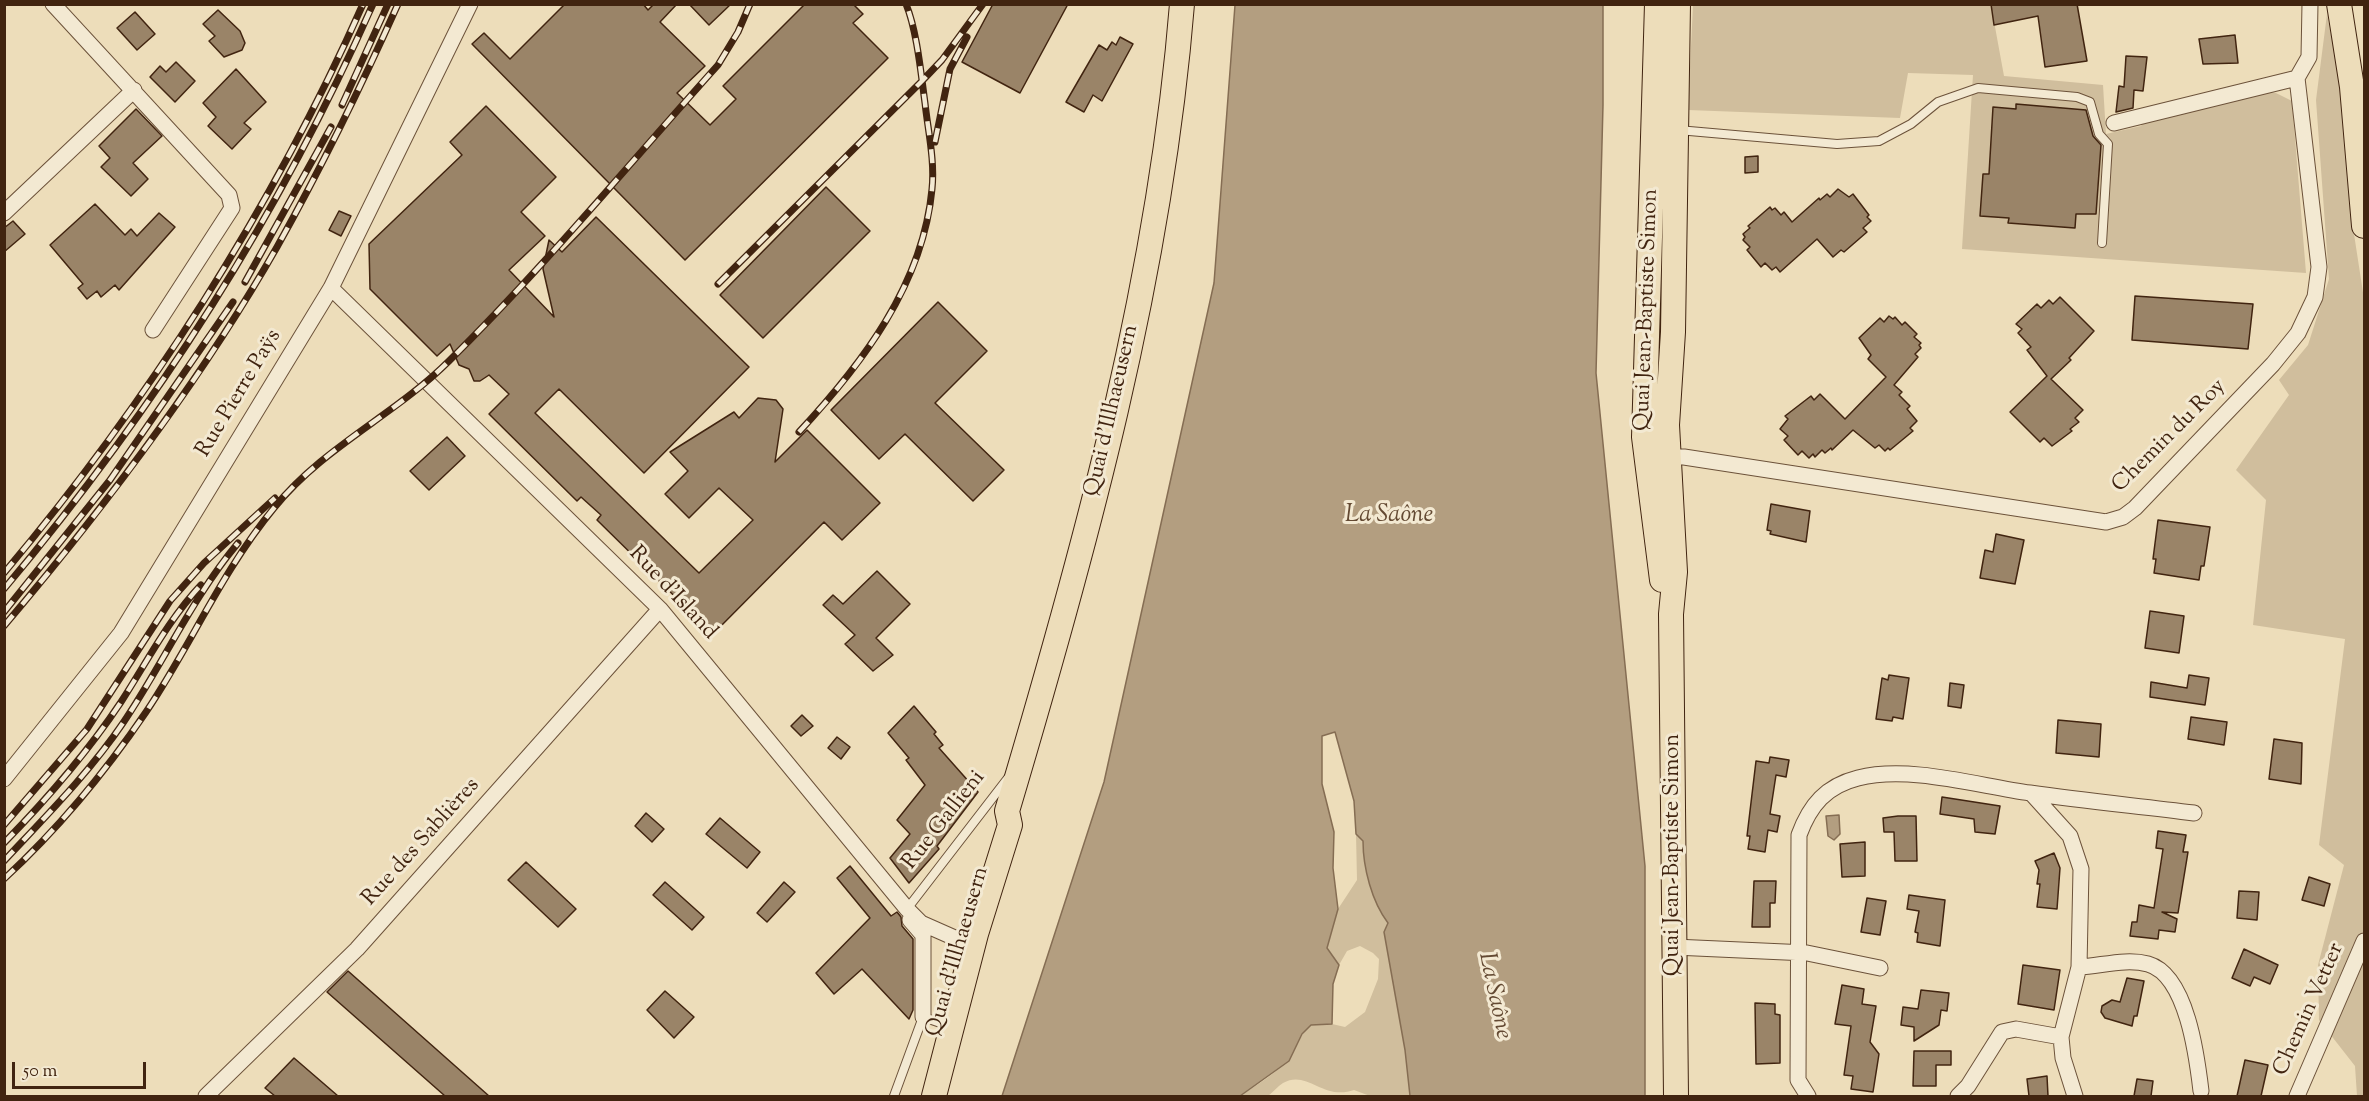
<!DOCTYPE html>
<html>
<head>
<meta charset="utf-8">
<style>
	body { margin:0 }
	#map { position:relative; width:2369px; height:1101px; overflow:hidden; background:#edddba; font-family:"Sorts Mill Goudy",serif }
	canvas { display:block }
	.frame { position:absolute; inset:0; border:6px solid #412410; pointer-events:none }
	.scale { position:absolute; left:12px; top:1062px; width:134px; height:27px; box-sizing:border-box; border:3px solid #412410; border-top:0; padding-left:8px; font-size:18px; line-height:21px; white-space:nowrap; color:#412410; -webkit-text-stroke:4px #f3e9d2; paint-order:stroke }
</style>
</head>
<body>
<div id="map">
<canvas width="2369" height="1101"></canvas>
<div class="frame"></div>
<div class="scale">50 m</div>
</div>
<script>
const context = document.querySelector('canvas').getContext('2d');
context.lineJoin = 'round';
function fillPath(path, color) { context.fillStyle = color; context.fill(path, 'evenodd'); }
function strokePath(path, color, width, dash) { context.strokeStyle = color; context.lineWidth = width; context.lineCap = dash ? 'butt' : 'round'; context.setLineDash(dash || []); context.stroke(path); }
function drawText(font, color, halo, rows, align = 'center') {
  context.font = font + ' "Sorts Mill Goudy",serif'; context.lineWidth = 6; context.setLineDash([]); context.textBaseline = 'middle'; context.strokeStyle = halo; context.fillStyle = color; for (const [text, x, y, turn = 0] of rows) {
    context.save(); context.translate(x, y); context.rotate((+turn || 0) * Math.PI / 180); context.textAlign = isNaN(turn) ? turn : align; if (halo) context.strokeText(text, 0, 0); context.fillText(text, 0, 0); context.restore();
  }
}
fillPath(new Path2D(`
	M1693,5h298l13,71 99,9 3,49 35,-8 5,-8 105,-29 25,4 16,8 14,172 -344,-24 11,-174 -65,-2 -8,45 -212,-8z
	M2327,14l14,73 13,147 10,65v797h-7l-2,-30 -36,-46 -1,-55 26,-100 -25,-20 26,-206 -92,-14 13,-125 -30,-30 53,-75 -10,-15 29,-35 21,-66 -13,-179z
	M1356,834l6,4 26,85 -4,9 21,118 5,46h-40l-16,-6c-31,11 -47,-21 -71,-7 -5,3 -10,9 -15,13h-28c18,-12 38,-23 51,-41 8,-10 7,-18 20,-30l21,-1 13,3 20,-15 13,-33 1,-20 -6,-6 -13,-7 -13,5 -8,14 -12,-17 11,-39 19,-29z`), '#d0be9d');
const water = new Path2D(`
	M1235,5h368v100l-7,268 49,493v230h-235l-5,-46 -21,-118 4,-9c-16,-21 -25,-55 -25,-82l-7,-7 -2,-33 -19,-69 -13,4v48l12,48 -1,36 5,41 -11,39 12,17 -6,19 -1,40 -21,1 -9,9 -13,27 -49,35h-238l102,-314 110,-499z
	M1839,815l1,19 -6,6 -6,-4 -2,-20z`);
fillPath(water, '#b39e80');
strokePath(water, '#856d53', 1.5);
const building = new Path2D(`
	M565,4h78l5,6 6,-6h23l-17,18 45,44 -28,27 33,32 26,-26 -13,-13 82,-82h48l10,10 -10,9 35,35 -203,202 -213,-216 12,-11 26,26z
	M689,4h42l-22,21z
	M993,4h75l-48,89 -58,-31z
	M1991,4h86l10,57 -42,6 -7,-51 -44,9z
	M218,10l22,21 5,12 -3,7 -18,7 -15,-16 6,-5 -12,-12z
	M135,12l20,22 -18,16 -20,-22z
	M2235,35l3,28 -35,1 -4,-25z
	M1120,37l13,7 -31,57 -9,-6 -9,17 -18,-10 33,-57 8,5 5,-8 4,3z
	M2126,56l21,1 -4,34 -9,-1 -1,18 -17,4 3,-26 5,1z
	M176,62l19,19 -20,21 -25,-25 10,-11 6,6z
	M236,69l30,33 -22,21 7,6 -19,20 -24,-23 8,-9 -13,-14z
	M2016,104l70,6 7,26 8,9 -5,69h-20l-1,14 -67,-5 1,-5 -29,-2 3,-42h6l4,-67 23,2z
	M486,106l70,71 -35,35 24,24 -36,34 45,47 -11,-48 6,-29 13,12 34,-35 153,150 -105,106 -85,-84 -24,24 164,160 54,-53 -34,-32 -30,30 -24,-24 23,-23 -18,-19 64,-40 5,6 19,-20 18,2 7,9 -8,53 32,-32 73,73 -38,37 -18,-18 -111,112 -116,-114 4,-5 -20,-18 -4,4 -88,-87 20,-20 -20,-19 -9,6h-6l-5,-12 -10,-4 -9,-21 -13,12 -67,-67 -1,-45 93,-89 -12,-13z
	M136,109l26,27 -29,27 15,16 -17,17 -30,-29 9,-9 -11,-12z
	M1758,156v16l-13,1v-16z
	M826,187l44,44 -107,107 -43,-43z
	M1838,189l11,8 4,-3 16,21 -2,2 4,4 -8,7 4,4 -23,20 -3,-2 -8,7 -16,-18 -37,33 -4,-5 -4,3 -7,-7 -4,4 -14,-17 3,-3 -7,-7 2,-3 -2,-3 7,-6 -2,-2 22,-19 2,3 3,-2 6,7 3,-3 8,10 27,-24 1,2 7,-6 3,3z
	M95,204l30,31 6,-6 6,7 22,-23 16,14 -56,63 -4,-5 -14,12 -4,-6 -10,8 -9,-11 5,-4 -33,-39z
	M339,211l12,5 -10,20 -12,-6z
	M13,221l12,13 -21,18v-24z
	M2135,296l118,8 -5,45 -116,-9z
	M2060,297l34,34 -25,27 2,2 -20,19 32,31 -8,8 4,4 -9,7 2,2 -20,15 -8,-8 -4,4 -30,-30 37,-36 -20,-26 4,-3 -13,-14 4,-4 -6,-5 21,-20 4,4 8,-8 4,4z
	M938,302l49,49 -52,52 69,67 -31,31 -68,-67 -26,25 -48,-49z
	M1889,316l4,3 2,-2 7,8 3,-3 12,12 -3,3 7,6 -2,2 2,3 -6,6 3,3 -24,28 8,7 -3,3 11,11 -3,3 10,12 -7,7 3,3 -23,19 -2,-2 -3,3 -6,-6 -4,3 -22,-18 -21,20 -1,-2 -6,5 -3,-3 -7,7 -2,-3 -4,4 -7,-7 -4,4 -14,-15 4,-4 -8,-7 8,-10 -3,-3 26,-20 3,4 6,-6 25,25 41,-42 -18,-18 3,-4 -12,-17 21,-20 4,4z
	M447,437l18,19 -36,34 -19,-19z
	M1771,504l39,7 -4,31 -36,-8 1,-3 -4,-1z
	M2158,520l52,7 -6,39h-3l-2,14 -45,-7 2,-14h-3z
	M1996,534l28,6 -9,44 -35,-6 5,-28 8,2z
	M877,571l33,33 -34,34 17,17 -20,16 -28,-27 10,-9 -32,-30 10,-10 10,9z
	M2150,611l34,5 -5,37 -34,-5z
	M1889,675l20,3 -6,41 -10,-2 -1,4 -16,-2 6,-41 6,2z
	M2189,675l20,3 -4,27 -55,-8 1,-15 36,6z
	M1950,683l14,2 -3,23 -13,-2z
	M914,706l22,26 -2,2 9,11 -4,3 39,44 -41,54 2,3 -30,34 -19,-25 20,-24 -13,-14 28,-35 -19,-25 3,-2 -21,-25z
	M802,715l11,11 -12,10 -10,-10z
	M2191,717l36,5 -3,23 -36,-6z
	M2058,720l43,4 -2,33 -43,-4z
	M837,737l13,10 -9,12 -13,-11z
	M2274,739l28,4 -1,41 -32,-5z
	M1770,757l19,3 -3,17 -10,-2 -6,39 10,2 -3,16 -9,-2 -3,22 -17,-3 2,-13h-3l9,-75 13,2z
	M1942,797l58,9 -5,28 -20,-2 -1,-13 -34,-5z
	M646,813l18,16 -12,13 -17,-16z
	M1898,816h18l1,45h-22l-1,-29h-10l-1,-14z
	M720,818l40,34 -13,16 -41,-34z
	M2158,831l28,4 -3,17h5l-10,61 -16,-1 15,7 -2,13 -16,-2 -1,9 -28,-3 2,-14h5l2,-17 15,3 9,-59 -7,-1z
	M1865,842v34l-23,1 -2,-33z
	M2054,853l6,15 -3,41 -20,-2 3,-23h-3l2,-14 -4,-9z
	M526,862l50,47 -18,18 -50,-47z
	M850,866l41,50 6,-4 4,5 1,9 11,13v71l-4,9 -47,-50 -28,25 -18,-21 54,-55 -33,-40z
	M2309,877l21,7 -6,22 -22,-6z
	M1754,881h22l-1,22h-5v24h-18z
	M665,882l39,35 -12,13 -39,-35z
	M784,882l11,10 -28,30 -10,-9z
	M2239,891l20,1 -2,28 -20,-2z
	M1909,895l36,5 -5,46 -23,-4 1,-9 -3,-1 4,-21 -12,-2z
	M1867,898l19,3 -6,34 -19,-3z
	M2244,949l34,16 -8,19 -16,-7 -4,9 -18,-8z
	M2023,965l37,5 -6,40 -36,-6z
	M348,971l141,125h-44l-118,-104z
	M2127,978l17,3 -7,35h-3l-2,10 -27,-8 -4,-6 1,-6 10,-6 8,2z
	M1842,985l22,4 -2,15 14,2 -6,36 9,12 -6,38 -22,-3 2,-13 -9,-1 7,-49 -16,-2z
	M1921,990l28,3 -2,18 -6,-1 -2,15 -25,16v-14l-13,-2 2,-18 15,2z
	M665,991l29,26 -20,21 -27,-28z
	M1755,1003l20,1v10l5,1v48l-24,1z
	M1914,1051h37v14h-15v21h-23z
	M294,1058l44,38h-63l-10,-8z
	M2245,1060l23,5 -7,31h-24z
	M2047,1076l1,20h-19l-2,-17z
	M2137,1079l16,2 -2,15h-17z`);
fillPath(building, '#9a8468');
strokePath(building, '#412410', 1.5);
const lane = new Path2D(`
	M1678,130l159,14 42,-3 32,-17 27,-22 40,-14 99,9 13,5 9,32 9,10 -6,99
	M907,909l101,-131
	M894,1096l29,-79 26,9`);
const street = new Path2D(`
	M53,4l176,191 3,13 -79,122
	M2114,123l183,-45
	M4,213l130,-123
	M331,288l329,321 247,300 14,14 52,23
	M1663,457h21l422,65 17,-5 12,-9 138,-144 25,-31 17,-36 4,-30 -22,-189 12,-21 1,-53
	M4,779l117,-146 210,-345 139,-284
	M2032,794l38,42 11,33 -2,98 -18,70 2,21 12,38
	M910,920l13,15v82
	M1674,947l133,6 73,15
	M2079,967c22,-1 47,-9 69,-3 39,11 49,93 53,127
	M206,1096l151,-147 303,-340
	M1808,1096l-10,-16 1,-245c11,-30 27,-49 59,-57 52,-13 120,8 172,15 55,8 109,13 164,20
	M1958,1096l10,-10 34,-54 14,-3 45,8
	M2297,1096l67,-155`);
const primary = new Path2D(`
	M1657,4l-13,433 18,143
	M2339,4l13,83 12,139
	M934,1096l42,-162 34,-109 -3,-14c78,-262 153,-533 175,-807
	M1676,1096l-5,-482 4,-42 -8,-147 6,-93 5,-328`);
strokePath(lane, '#6c523a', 10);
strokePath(street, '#6c523a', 17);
strokePath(primary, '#412410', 26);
strokePath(lane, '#f3e9d2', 8);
strokePath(street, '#f3e9d2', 15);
strokePath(primary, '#edddba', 24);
const rail = new Path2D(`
	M342,105l46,-101
	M935,142l15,-73 17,-32
	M245,282l86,-155
	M718,284l204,-203 20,-21 41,-56
	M799,432c63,-68 124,-147 133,-243 3,-28 -4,-58 -7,-86 -4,-29 -8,-72 -19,-99
	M4,573c144,-171 268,-364 359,-569
	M4,589c149,-177 275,-373 369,-585
	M4,612l106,-132 123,-178
	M4,626c100,-118 196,-244 273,-379 44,-79 84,-160 121,-243
	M4,825l83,-96 83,-128 34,-38 71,-65
	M4,843c43,-44 83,-90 117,-141 26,-40 47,-82 80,-117
	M4,861c41,-44 85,-88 119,-138 40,-59 69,-125 115,-180
	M4,879c53,-49 102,-108 142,-167 45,-67 76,-141 128,-204 49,-61 121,-93 175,-147 95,-94 180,-197 269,-296l20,-33 12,-28`);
strokePath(rail, '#412410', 7);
strokePath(rail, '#f3e9d2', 4.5, [14]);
drawText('22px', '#412410', '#f3e9d2', [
	["Quai Jean-Baptiste Simon",1648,310,-88],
	["Rue Pierre Paÿs",240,394,-59],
	["Quai d'Illhaeusern",1113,411,-77],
	["Chemin du Roy",2170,437,-45],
	["Rue d'Island",672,594,47],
	["Rue Gallieni",945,821,-52],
	["Rue des Sablières",422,843,-48],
	["Quai Jean-Baptiste Simon",1674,855,-90],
	["Quai d'Illhaeusern",959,952,-74],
	["Chemin Vetter",2310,1010,-66]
]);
drawText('italic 24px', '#634932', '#f3e9d2', [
	["La Saône",1389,517],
	["La Saône",1493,996,78]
]);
</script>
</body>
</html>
